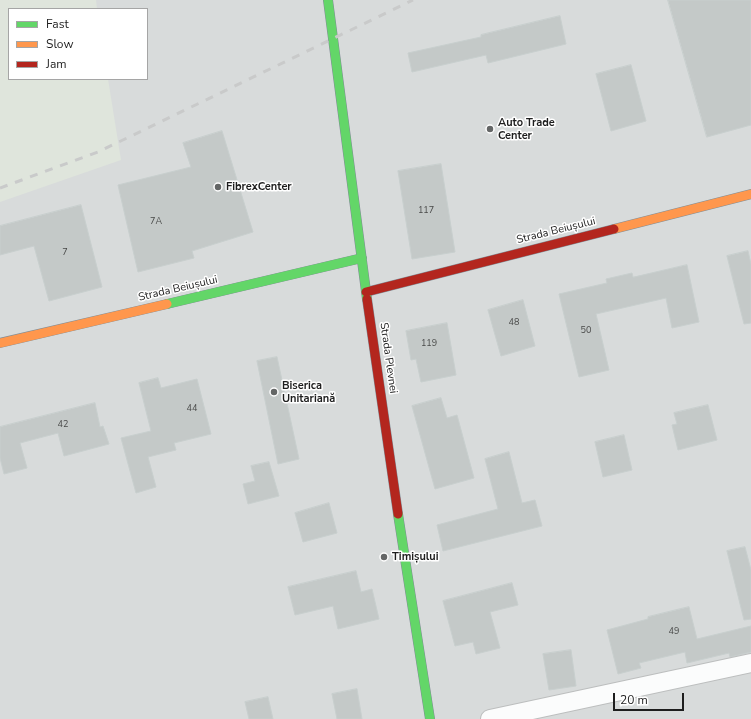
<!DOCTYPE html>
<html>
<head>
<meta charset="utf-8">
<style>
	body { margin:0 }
	#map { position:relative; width:751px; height:719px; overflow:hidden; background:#e7ecec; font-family:"Nunito Sans",sans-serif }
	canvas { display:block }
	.legend { position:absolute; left:8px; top:8px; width:140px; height:72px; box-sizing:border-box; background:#fff; border:1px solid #a5a5a5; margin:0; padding:5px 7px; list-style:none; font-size:12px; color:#1e1e1e }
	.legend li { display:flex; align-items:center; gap:8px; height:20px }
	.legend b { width:20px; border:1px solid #a5a5a5 }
	.scale { position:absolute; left:613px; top:693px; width:71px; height:18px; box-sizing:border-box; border:2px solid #1e1e1e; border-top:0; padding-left:5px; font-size:12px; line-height:14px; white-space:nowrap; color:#1e1e1e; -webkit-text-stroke:3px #fff; paint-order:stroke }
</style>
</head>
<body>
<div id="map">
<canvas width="751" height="719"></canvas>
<ul class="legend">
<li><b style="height:5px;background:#63d668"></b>Fast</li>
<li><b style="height:5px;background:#ff974d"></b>Slow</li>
<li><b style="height:5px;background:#b3261e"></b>Jam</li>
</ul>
<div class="scale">20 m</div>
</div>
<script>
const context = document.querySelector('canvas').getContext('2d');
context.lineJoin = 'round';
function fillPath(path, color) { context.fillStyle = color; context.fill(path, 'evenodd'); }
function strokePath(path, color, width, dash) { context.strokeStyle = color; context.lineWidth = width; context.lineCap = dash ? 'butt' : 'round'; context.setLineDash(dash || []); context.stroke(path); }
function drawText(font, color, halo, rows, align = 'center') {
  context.font = font + ' "Nunito Sans",sans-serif'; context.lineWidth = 3; context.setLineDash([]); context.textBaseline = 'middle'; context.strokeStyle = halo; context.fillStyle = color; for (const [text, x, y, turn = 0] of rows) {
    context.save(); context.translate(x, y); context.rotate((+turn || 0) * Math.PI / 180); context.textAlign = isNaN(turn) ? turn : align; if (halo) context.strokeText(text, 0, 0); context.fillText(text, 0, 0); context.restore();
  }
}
fillPath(new Path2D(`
	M0,0h751v719h-751zM9,9h138v70h-138z`), '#d8dbdb');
fillPath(new Path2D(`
	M0,0h96l1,9h-88v70h99l13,81 -121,42z`), '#dfe5dc');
const building = new Path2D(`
	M668,0h83v125l-44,12z
	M560,16l6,28 -78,19 -2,-8 -74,17 -4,-19 73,-16v-2z
	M631,65l15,56 -35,10 -15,-57z
	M222,131l31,101 -61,19 2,7 -56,14 -20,-87 73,-18 -8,-24z
	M441,164l14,88 -43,7 -14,-88z
	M81,205l21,82 -53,14 -15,-55 -34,9v-29z
	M748,251l3,13v59l-7,1 -17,-68z
	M687,265l12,57 -27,6 -6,-30 -70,16 13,56 -30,7 -20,-83 48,-11 -1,-4 26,-6 1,4z
	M523,300l12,46 -34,10 -13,-46z
	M447,323l9,52 -35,7 -5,-23 -5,1 -5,-29z
	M277,357l22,102 -21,5 -21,-103z
	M158,378l3,10 36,-9 14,55 -37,9 2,7 -28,7 8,30 -20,6 -15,-55 30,-7 -12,-48z
	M441,398l6,20 10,-3 17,63 -39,11 -23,-83z
	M95,403l5,24 3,-1 6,18 -45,12 -6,-23 -38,10 7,25 -23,6 -4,-16v-31z
	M708,405l9,35 -39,10 -6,-25 5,-1 -3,-11z
	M624,435l8,35 -29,7 -8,-35z
	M509,452l13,51 13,-3 7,26 -99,25 -6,-26 61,-16 -13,-50z
	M269,462l10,34 -31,8 -5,-20 12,-3 -4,-15z
	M329,503l8,30 -34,9 -8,-29z
	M745,547l6,23v49l-7,1 -17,-69z
	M356,571l5,21 11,-3 7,30 -41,10 -5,-23 -38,9 -7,-28z
	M512,583l6,22 -28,7 10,36 -24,6 -3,-12 -18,4 -12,-45z
	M689,607l8,32 54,-13v26l-21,5 -1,-4 -42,10 -2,-11 -46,11 2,5 -23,6 -11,-44 41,-11v-2z
	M571,650l5,36 -27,4 -6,-36z
	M357,689l5,30h-25l-5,-25z
	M268,697l5,22h-24l-4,-17z`);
fillPath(building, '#c4c9c8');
strokePath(building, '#c8cfce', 1);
const street = new Path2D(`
	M490,719l261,-56`);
const fast = new Path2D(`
	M328,0l39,299
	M167,304l195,-46
	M398,514l32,205`);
const slow = new Path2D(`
	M614,229l137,-35
	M0,343l167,-39`);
const jam = new Path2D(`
	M366,292l248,-63
	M367,299l31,215`);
strokePath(street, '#bcbebe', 20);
strokePath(fast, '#808d96', 10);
strokePath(slow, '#808d96', 10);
strokePath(jam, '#808d96', 10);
strokePath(street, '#fbfcfc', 18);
strokePath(fast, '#63d668', 9);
strokePath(slow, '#ff974d', 9);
strokePath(jam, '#b3261e', 9);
strokePath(new Path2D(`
	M0,188l98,-36 315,-152`), '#c9caca', 3, [8, 8]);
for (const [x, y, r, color] of [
	[490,129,4,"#646666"],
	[218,187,4,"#646666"],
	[274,392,4,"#646666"],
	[384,557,4,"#646666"]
]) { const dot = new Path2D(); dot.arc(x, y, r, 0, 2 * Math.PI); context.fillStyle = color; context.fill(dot); strokePath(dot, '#fff', 1.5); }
drawText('9px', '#484948', null, [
	["117",426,211],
	["7A",156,222],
	["7",65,253],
	["48",514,323],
	["50",586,331],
	["119",429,344],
	["44",192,409],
	["42",63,425],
	["49",674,632]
]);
drawText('bold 11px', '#1e1e1e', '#fff', [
	["Auto Trade",498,123],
	["Center",498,136],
	["FibrexCenter",226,187],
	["Biserica",282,386],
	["Unitariană",282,399],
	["Timișului",392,557]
], 'left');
drawText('11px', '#1e1e1e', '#fff', [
	["Strada Beiușului",556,231,-14],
	["Strada Beiușului",178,289,-13],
	["Strada Plevnei",388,358,82]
]);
</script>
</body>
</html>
